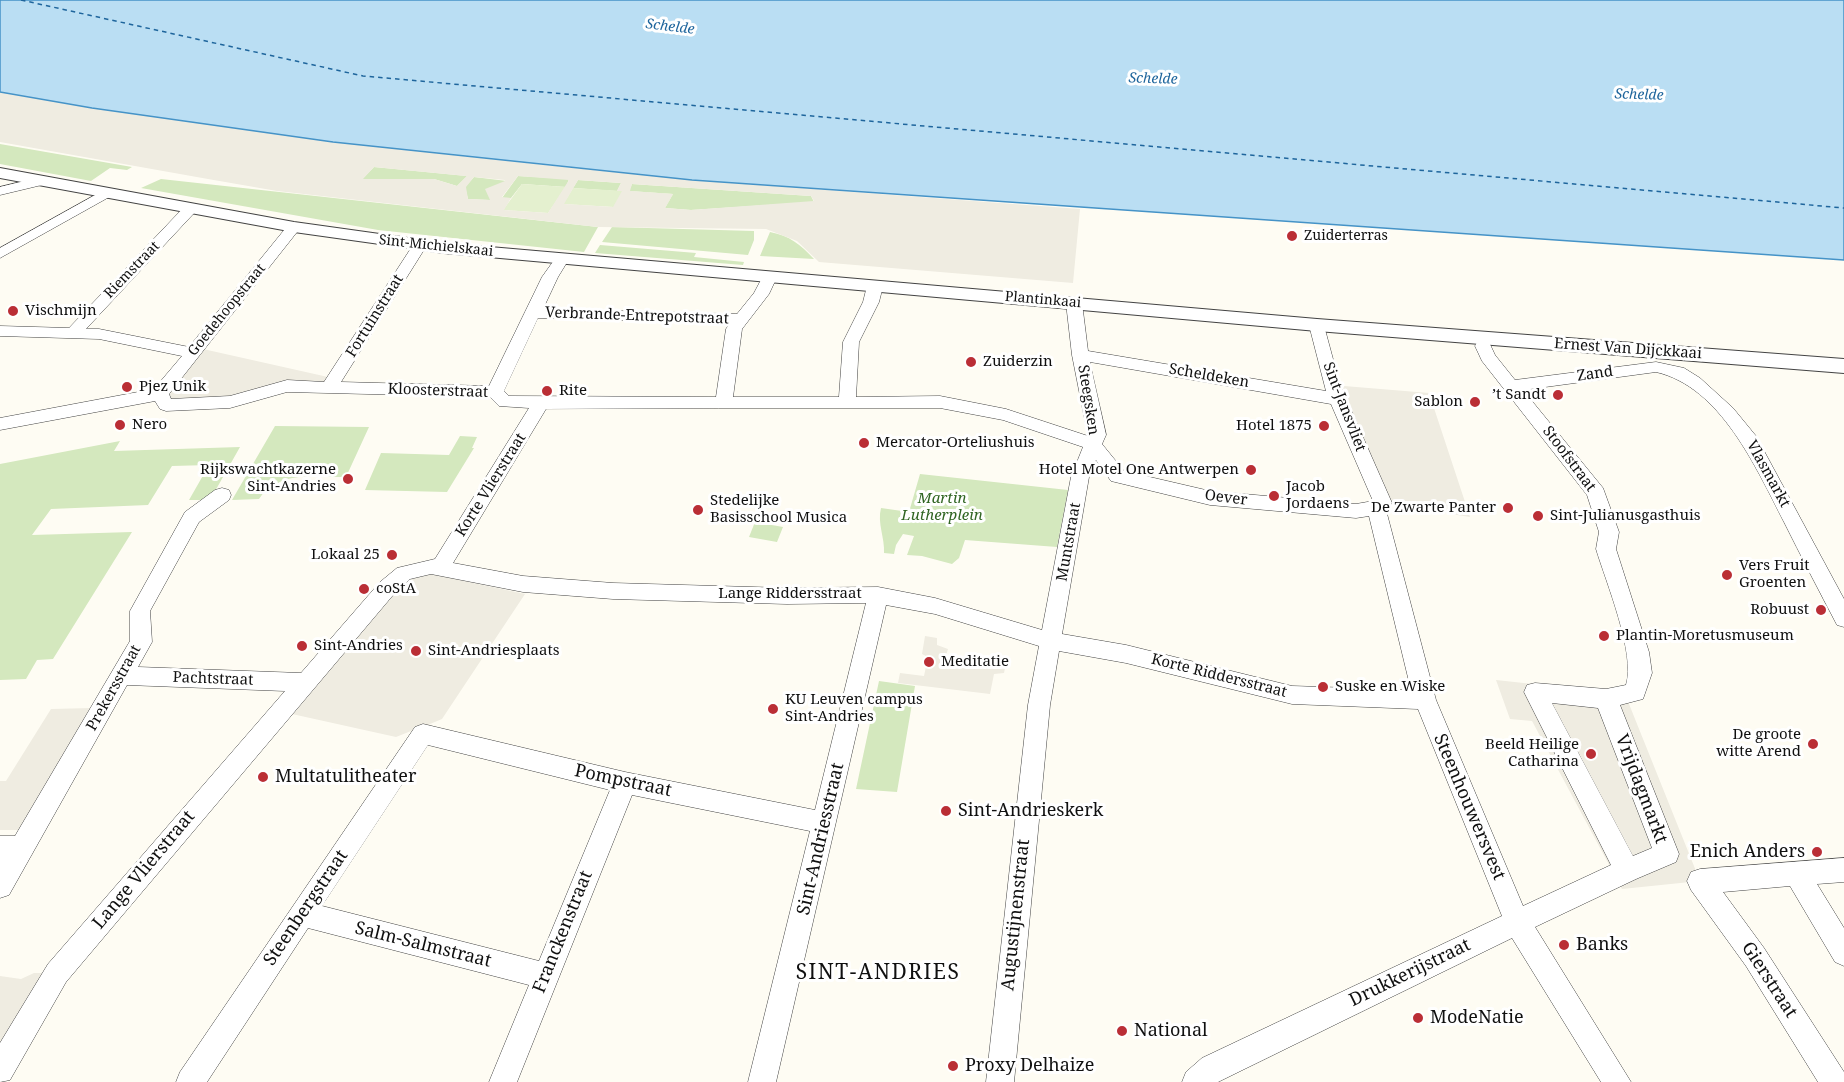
<!DOCTYPE html>
<html>
<head>
<meta charset="utf-8">
<style>
	body { margin:0 }
	canvas { display:block; background:#fefcf3 }
</style>
</head>
<body>
<canvas width="1844" height="1082"></canvas>
<script>
const context = document.querySelector('canvas').getContext('2d');
context.lineJoin = 'round';
function fillPath(path, color) { context.fillStyle = color; context.fill(path, 'evenodd'); }
function strokePath(path, color, width, dash) { context.strokeStyle = color; context.lineWidth = width; context.lineCap = dash ? 'butt' : 'round'; context.setLineDash(dash || []); context.stroke(path); }
function drawText(font, color, halo, rows, align = 'center') {
  context.font = font + ' "Noto Serif",serif'; context.lineWidth = 6; context.setLineDash([]); context.textBaseline = 'middle'; context.strokeStyle = halo; context.fillStyle = color; for (const [text, x, y, turn = 0] of rows) {
    context.save(); context.translate(x, y); context.rotate((+turn || 0) * Math.PI / 180); context.textAlign = isNaN(turn) ? turn : align; if (halo) context.strokeText(text, 0, 0); context.fillText(text, 0, 0); context.restore();
  }
}
fillPath(new Path2D(`
	M0,144l132,23 -5,3 -17,-2 -19,13 -91,-17z
	M374,167l93,9 -10,10 -23,-7h-72z
	M518,176l51,3 -3,8 -44,-3 -11,14h-9z
	M474,177l33,4 -17,19 -22,-1 -3,-12z
	M161,179l437,48 -14,25 -206,-22 -237,-42z
	M578,180l43,3 -4,8 -44,-3z
	M632,184l179,12 3,6 -123,8 -26,-2 8,-14 -44,-3z
	M612,227l142,4v9l-6,15 -146,-13z
	M770,232c20,4 30,12 44,27l-54,-3z
	M600,245l96,8 -2,4 50,5 -1,3 -148,-12z
	M275,426l94,1 -23,50c-20,1 -62,-7 -77,14l-5,1 -5,7 -27,1z
	M460,436l17,1 -5,11h2l-27,44 -82,-2 16,-37 68,2z
	M120,441l-6,10 126,-4 -30,53h-21l20,-35 -37,1 -24,39 -97,4 -19,26 100,-3 -79,127 -16,1 -11,19 -26,1v-216z
	M920,474l148,16 -11,57 -92,-7 -6,18 -7,6 -30,-8 -15,-1 7,-19 -11,-2 -7,11 -2,9 -10,-1c1,-15 -7,-30 -3,-45l28,4z
	M755,522l28,5 -6,15 -28,-5z
	M879,681l36,5 -18,106 -41,-3z`), '#d4e8be');
fillPath(new Path2D(`
	M522,184l44,3 -18,26 -45,-3z
	M573,188l100,6 -9,16 -101,-6z`), '#e4f0cf');
fillPath(new Path2D(`
	M0,92l92,16 241,34 230,25 130,13 387,29 -7,74 -254,-21 -22,-21 -31,-12 -168,-2 -321,-36 -69,-12 -208,-37zM374,167l92,9h1l-10,10 -23,-7h-71zM518,176l51,4 -21,33 -44,-3 7,-12 -9,-1zM474,177l31,3v1l-20,8 5,11 -22,-1 -2,-12zM578,180l43,3 -4,8h5l-9,16 -49,-3zM632,184l179,12 3,5 -123,9 -26,-2 8,-14 -43,-3z
	M203,349l125,28 1,10 -42,-1 -57,16 -64,3 -6,-11z
	M1332,385l97,8 41,124 -87,-14z
	M431,574l94,20 -83,125 -12,5 -7,10 -12,-3 -15,6 -104,-23 105,-123 15,-12z
	M925,636l12,2v7l11,4 -2,7 60,7 -2,10 -10,1 -4,20 -92,-11 2,-10 24,3 4,-19 -6,-3z
	M1496,680l129,14 75,187 -78,8 -90,-168 -22,-2z
	M92,708l-69,122h-23v-49h6l45,-72z
	M34,973h13l-47,81v-78l21,3z`), '#efece1');
const water = new Path2D(`
	M0,0h1844v260l-1152,-80 -359,-38 -241,-34 -92,-16z`);
fillPath(water, '#badef3');
strokePath(water, '#4593c7', 1.5);
strokePath(new Path2D(`
	M21,0l342,76 1481,132`), '#1e659c', 1.5, [4.5, 4]);
const minor = new Path2D(`
	M41,177l7,4 -2,3 -46,11v-8z
	M106,189l7,4 -2,3 -111,62v-10z
	M191,204l5,1 2,3 -2,3 -110,118h13l90,18 100,-123h10l2,3 -132,167 2,5 59,-3 57,-16 37,2 89,-137 7,-4 7,4 -86,137 148,4 53,-109 15,-21 5,-1 7,4 -11,18 -15,32 194,5 17,-21 10,-19h10l3,3 -8,17 -27,35 -9,68h106l4,-55 20,-40 4,-16 8,-5 8,5 -4,16 -20,40 -3,55 84,-1 66,13 82,27 -16,-81 -6,-52 3,-3h10l3,3 6,48 238,40 -17,-66 2,-3h12l17,63 52,118 -6,7 50,190 87,206 88,-41 -87,-173 3,-7 8,-2 71,6 20,-4c10,-31 -20,-103 -30,-136l3,-17 -12,-37 -105,-134 -7,-15 2,-4h12l6,13 20,25 141,-18 28,6 16,10 33,30 23,28 88,163v28l-7,-2c-18,-34 -36,-69 -53,-103 -28,-54 -63,-135 -128,-150l-133,18 80,98 16,44 -3,17 33,103 3,21 -9,26 -23,6 59,149 -3,8 -40,17 -101,48 96,155h-30l-89,-144 -294,144h-36l4,-10 16,-14 300,-142 -84,-207 -126,-5 -166,-41 -67,-12 -9,54 -36,377h-28l42,-377 11,-59 -104,-32 -49,-9 -110,477h-28l62,-251 -178,-36 -115,287h-28l40,-97 -221,-57 -101,154h-31l4,-10 235,-345 8,-3 202,48 190,38 51,-207 -79,1 -174,-5 -90,-7 -92,-18 -21,5 -16,15 -328,388 -56,98 -10,2v-39l48,-79 237,-273 -158,-6 -118,210 -9,3v-62h15l115,-195v-30l55,-99 30,-22 7,-2 7,2 2,5 -2,5 -30,22 -49,89 2,31 -14,25 163,6 79,-91 17,-14 38,-9 94,-151 -30,-2 -9,-9 -203,-5 -57,16 -64,3 -6,-2 -5,-8 -155,29v-12l154,-29 28,-33 -83,-17 -99,-3v-10l69,2 117,-123zM538,318l192,5 -4,6 -10,68 -207,-1 -5,-5zM1090,362l241,42 42,97 -17,3 -146,-13 -86,-20 -22,-27 4,-9zM719,408h221l63,12 80,27 -12,30 -29,153 -107,-32 -57,-11 -91,1 -174,-5 -90,-7 -70,-13 93,-154zM1096,460l15,21 99,24 146,13 13,-2 42,174 -119,-4 -166,-41 -64,-11 27,-157zM1552,703l46,5 54,140 -19,8zM428,745l182,45 -71,171 -217,-55z
	M1844,858v24l-27,2 27,44v38l-9,-4 -45,-76 -67,6 41,56 80,124v10h-26l-72,-116 -55,-76 -4,-9 4,-9 9,-3z`);
const tertiary = new Path2D(`
	M0,168l294,54 150,21 873,76 527,40v14l-527,-42 -873,-78 -150,-21 -294,-54z`);
strokePath(minor, '#434343', 1);
strokePath(tertiary, '#434343', 2);
fillPath(minor, '#fff');
fillPath(tertiary, '#fff');
for (const [x, y, r, color] of [
	[1292,236,6,"#ba2e35"],
	[13,311,6,"#ba2e35"],
	[971,362,6,"#ba2e35"],
	[127,387,6,"#ba2e35"],
	[547,391,6,"#ba2e35"],
	[1558,395,6,"#ba2e35"],
	[1475,402,6,"#ba2e35"],
	[120,425,6,"#ba2e35"],
	[1324,426,6,"#ba2e35"],
	[864,443,6,"#ba2e35"],
	[1251,470,6,"#ba2e35"],
	[348,479,6,"#ba2e35"],
	[1274,496,6,"#ba2e35"],
	[1508,508,6,"#ba2e35"],
	[698,510,6,"#ba2e35"],
	[1538,516,6,"#ba2e35"],
	[392,555,6,"#ba2e35"],
	[1727,575,6,"#ba2e35"],
	[364,589,6,"#ba2e35"],
	[1821,610,6,"#ba2e35"],
	[1604,636,6,"#ba2e35"],
	[302,646,6,"#ba2e35"],
	[416,651,6,"#ba2e35"],
	[929,662,6,"#ba2e35"],
	[1323,687,6,"#ba2e35"],
	[773,709,6,"#ba2e35"],
	[1813,744,6,"#ba2e35"],
	[1591,754,6,"#ba2e35"],
	[263,777,6,"#ba2e35"],
	[946,811,6,"#ba2e35"],
	[1817,852,6,"#ba2e35"],
	[1564,945,6,"#ba2e35"],
	[1418,1018,6,"#ba2e35"],
	[1122,1031,6,"#ba2e35"],
	[953,1066,6,"#ba2e35"]
]) { const dot = new Path2D(); dot.arc(x, y, r, 0, 2 * Math.PI); context.fillStyle = color; context.fill(dot); strokePath(dot, '#fff', 2); }
drawText('italic 14px', '#1e659c', '#fff', [
	["Schelde",670,27,7],
	["Schelde",1153,79,2],
	["Schelde",1639,95,2]
]);
drawText('14px', '#101010', '#fff', [
	["Zuiderterras",1304,236]
], 'left');
drawText('14px', '#101010', '#fff', [
	["Sint-Michielskaai",436,246,6],
	["Riemstraat",132,270,-46],
	["Plantinkaai",1043,300,5],
	["Goedehoopstraat",227,310,-51]
]);
drawText('15px', '#101010', '#fff', [
	["Vischmijn",25,311],
	["Zuiderzin",983,362],
	["Pjez Unik",139,387],
	["Rite",559,391],
	["’t Sandt",1546,395,"right"],
	["Sablon",1463,402,"right"],
	["Nero",132,425],
	["Hotel 1875",1312,426,"right"],
	["Mercator-Orteliushuis",876,443],
	["Rijkswachtkazerne",336,470,"right"],
	["Sint-Andries",336,487,"right"],
	["Hotel Motel One Antwerpen",1239,470,"right"],
	["Jacob",1286,487],
	["Jordaens",1286,504],
	["Stedelijke",710,501],
	["Basisschool Musica",710,518],
	["De Zwarte Panter",1496,508,"right"],
	["Sint-Julianusgasthuis",1550,516],
	["Lokaal 25",380,555,"right"],
	["Vers Fruit",1739,566],
	["Groenten",1739,583],
	["coStA",376,589],
	["Robuust",1809,610,"right"],
	["Plantin-Moretusmuseum",1616,636],
	["Sint-Andries",314,646],
	["Sint-Andriesplaats",428,651],
	["Meditatie",941,662],
	["Suske en Wiske",1335,687],
	["KU Leuven campus",785,700],
	["Sint-Andries",785,717],
	["De groote",1801,735,"right"],
	["witte Arend",1801,752,"right"],
	["Beeld Heilige",1579,745,"right"],
	["Catharina",1579,762,"right"]
], 'left');
drawText('15px', '#101010', '#fff', [
	["Fortuinstraat",375,316,-58],
	["Verbrande-Entrepotstraat",637,316,2],
	["Ernest Van Dijckkaai",1628,349,4],
	["Zand",1595,374,-8],
	["Scheldeken",1209,376,10],
	["Kloosterstraat",438,391,2],
	["Steegsken",1088,400,81],
	["Sint-Jansvliet",1344,407,69],
	["Stoofstraat",1569,459,53],
	["Vlasmarkt",1768,474,61],
	["Korte Vlierstraat",491,485,-58],
	["Oever",1226,498,7],
	["Muntstraat",1069,542,-80],
	["Lange Riddersstraat",790,594],
	["Korte Riddersstraat",1219,676,14],
	["Pachtstraat",213,679,2],
	["Prekersstraat",114,688,-61]
]);
drawText('italic 15px', '#306523', '#fff', [
	["Martin",942,499],
	["Lutherplein",942,516]
]);
drawText('18px', '#101010', '#fff', [
	["Multatulitheater",275,777],
	["Sint-Andrieskerk",958,811],
	["Enich Anders",1805,852,"right"],
	["Banks",1576,945],
	["ModeNatie",1430,1018],
	["National",1134,1031],
	["Proxy Delhaize",965,1066]
], 'left');
drawText('18px', '#101010', '#fff', [
	["Pompstraat",623,781,12],
	["Vrijdagmarkt",1641,789,69],
	["Steenhouwersvest",1469,807,67],
	["Sint-Andriesstraat",821,839,-77],
	["Lange Vlierstraat",144,870,-50],
	["Steenbergstraat",306,908,-56],
	["Augustijnenstraat",1016,915,-84],
	["Franckenstraat",563,932,-68],
	["Salm-Salmstraat",423,945,14],
	["Drukkerijstraat",1410,973,-26],
	["Gierstraat",1769,980,57]
]);
context.letterSpacing = '1.5px';
drawText('21px', '#101010', '#fff', [
	["SINT-ANDRIES",878,973]
]);
context.letterSpacing = '0px';
</script>
</body>
</html>
